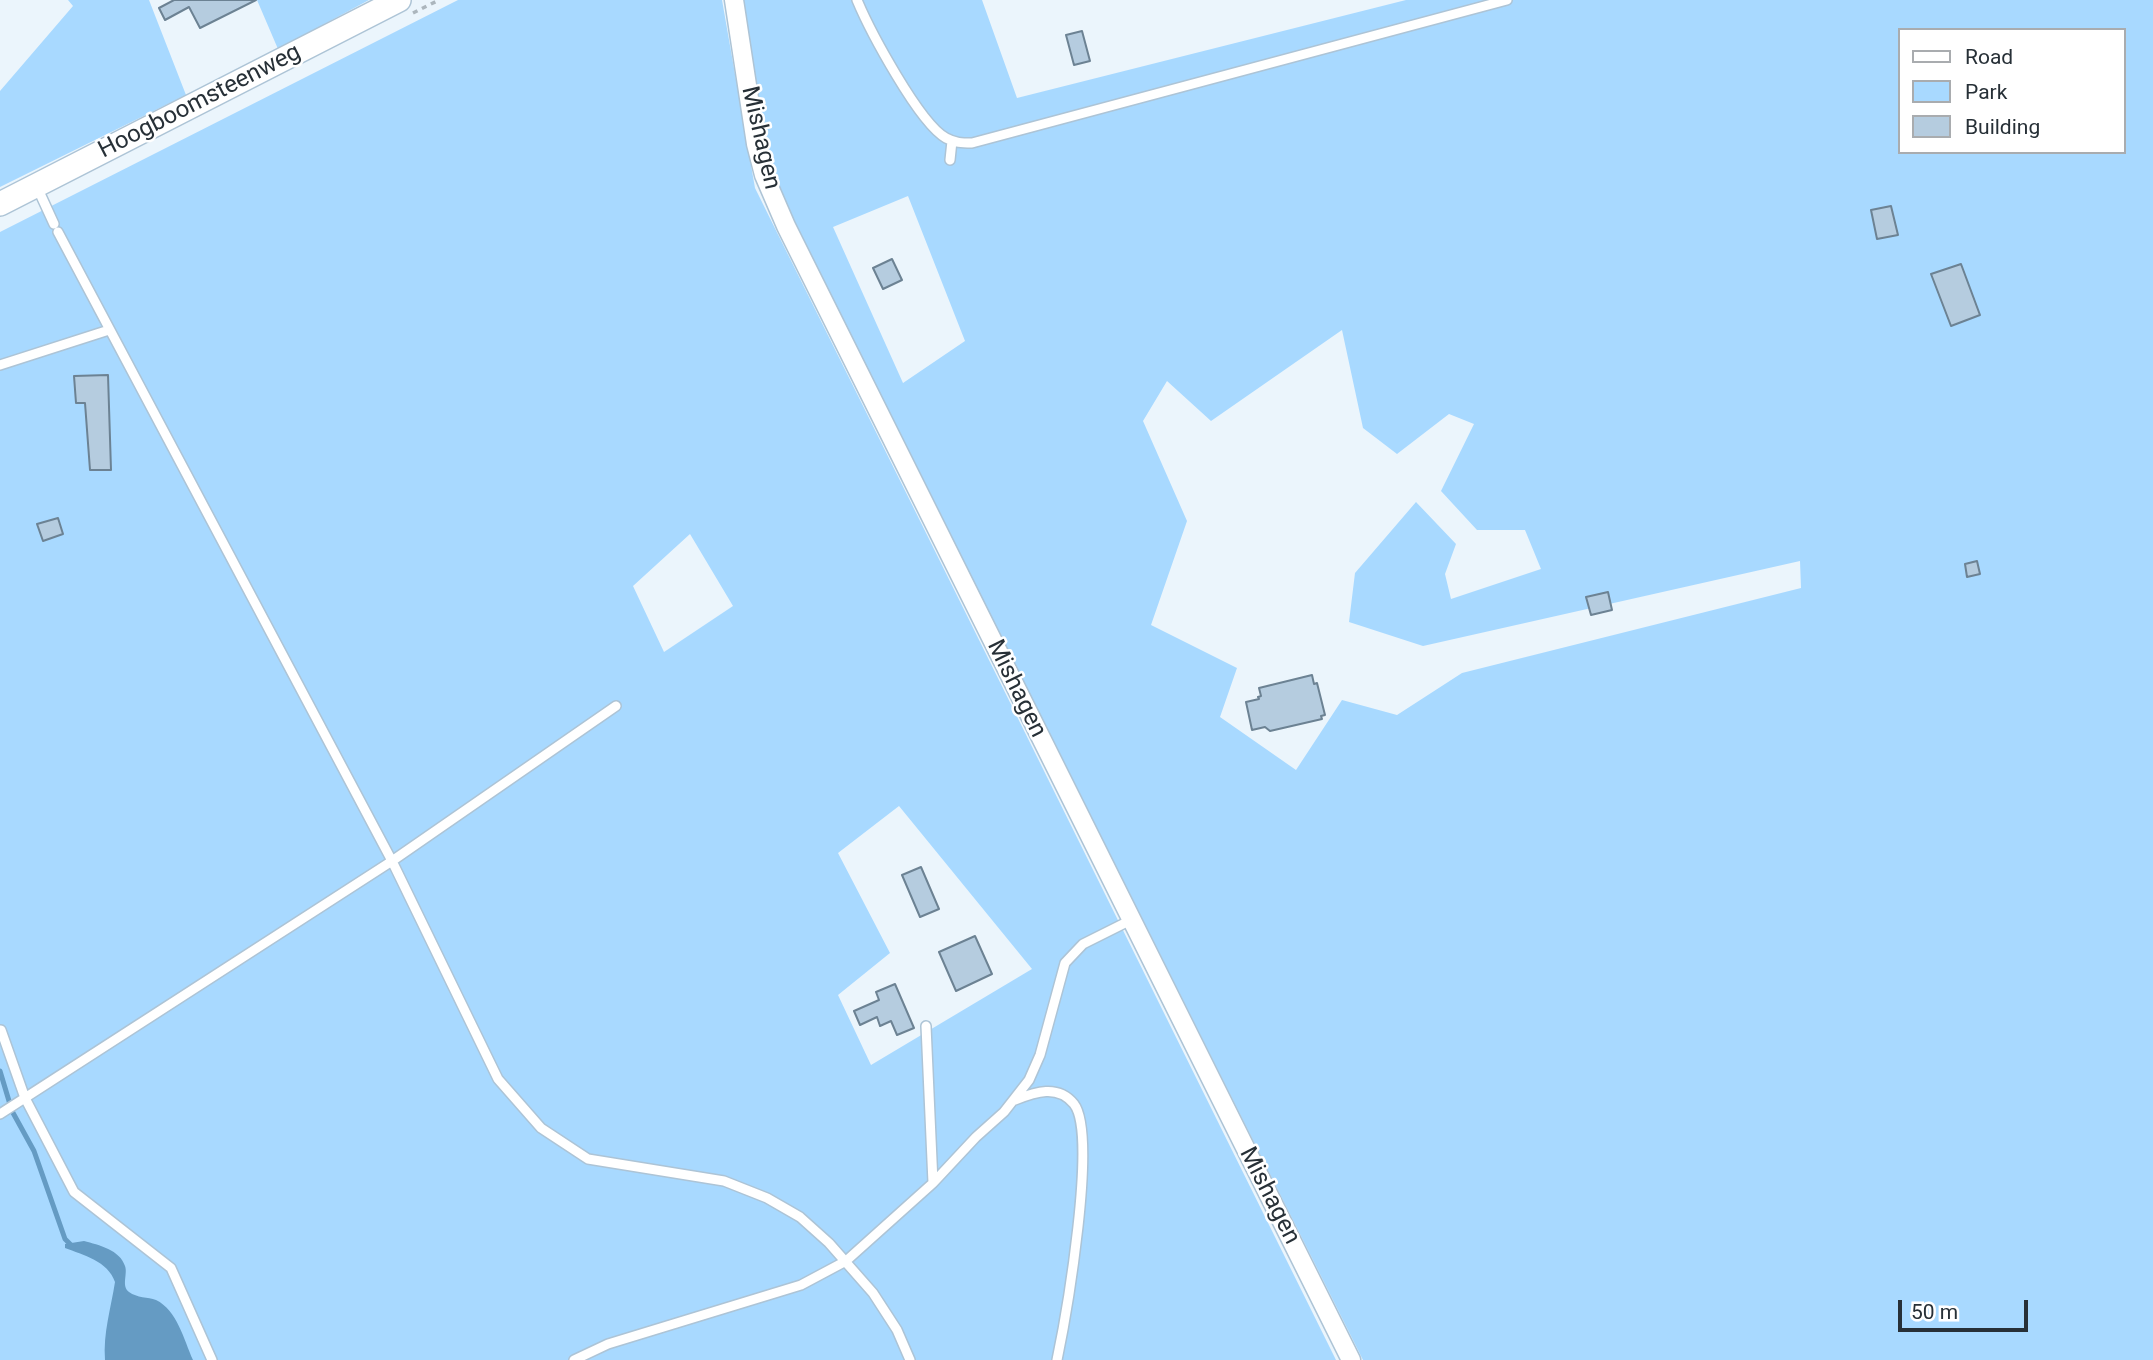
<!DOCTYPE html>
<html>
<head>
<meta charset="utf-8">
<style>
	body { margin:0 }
	#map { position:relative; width:2153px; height:1360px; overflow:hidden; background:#ebf5fc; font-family:Roboto,sans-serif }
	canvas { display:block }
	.legend { position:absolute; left:1898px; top:28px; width:228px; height:126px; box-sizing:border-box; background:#fff; border:2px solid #a9acaf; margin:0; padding:9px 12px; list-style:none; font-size:21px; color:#273037 }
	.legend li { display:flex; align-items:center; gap:14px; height:35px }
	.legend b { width:35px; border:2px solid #a9acaf }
	.scale { position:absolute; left:1898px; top:1300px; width:130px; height:32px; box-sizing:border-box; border:4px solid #273037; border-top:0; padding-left:9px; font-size:21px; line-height:24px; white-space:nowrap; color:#273037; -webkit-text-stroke:5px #fff; paint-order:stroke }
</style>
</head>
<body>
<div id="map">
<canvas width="2153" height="1360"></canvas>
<ul class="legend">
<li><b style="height:9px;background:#fff"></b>Road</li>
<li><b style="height:19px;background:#a8d9ff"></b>Park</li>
<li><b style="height:19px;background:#b5ccdf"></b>Building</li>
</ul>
<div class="scale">50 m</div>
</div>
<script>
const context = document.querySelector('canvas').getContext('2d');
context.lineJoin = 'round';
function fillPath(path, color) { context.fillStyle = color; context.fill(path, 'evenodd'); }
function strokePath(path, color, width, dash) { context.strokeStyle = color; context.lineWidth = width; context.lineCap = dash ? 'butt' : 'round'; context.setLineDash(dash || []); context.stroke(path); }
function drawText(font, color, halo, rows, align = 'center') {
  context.font = font + ' Roboto,sans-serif'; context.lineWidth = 5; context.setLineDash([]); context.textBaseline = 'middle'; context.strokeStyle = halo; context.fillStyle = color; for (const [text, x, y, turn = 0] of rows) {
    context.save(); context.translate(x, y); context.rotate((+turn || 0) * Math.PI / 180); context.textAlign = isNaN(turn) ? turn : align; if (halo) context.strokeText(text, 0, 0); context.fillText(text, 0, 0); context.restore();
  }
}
fillPath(new Path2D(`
	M68,0h81l37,95 -186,92v-96l73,-85z
	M257,0h112l-91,49z
	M458,0h264l33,188 581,1172h-1336v-1128zM690,534l43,72 -69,46 -31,-66zM899,806l133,163 -161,96 -33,-70 52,-42 -52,-100z
	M742,0h240l35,98 389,-98h747v1360h-790l-590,-1179zM1899,30h224v122h-224zM908,196l57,145 -62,42 -70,-156zM1342,330l21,98 34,26 52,-40 25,10 -33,67 36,39h48l16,39 -90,30 -6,-25 11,-30 -40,-42 -61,71 -6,49 74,24 377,-85 1,27 -339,85 -65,42 -55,-15 -46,70 -76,-53 17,-49 -86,-43 36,-104 -44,-100 24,-40 44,40z`), '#a8d9ff');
fillPath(new Path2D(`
	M84,1241c15,4 36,9 41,25 3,8 -4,20 4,26 8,6 19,5 27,8 21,10 28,40 37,60h-88c-2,-27 6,-52 10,-78 -7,-21 -32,-27 -50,-34v-4z`), '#659bc3');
strokePath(new Path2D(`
	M0,1071l12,40 22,40 31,88 8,8`), '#659bc3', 5);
const building = new Path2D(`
	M174,0h82l-56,28 -11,-21 -24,13 -6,-12z
	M1082,31l8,30 -16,4 -8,-30z
	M1891,206l7,29 -21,4 -6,-29z
	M892,259l10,21 -19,9 -10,-21z
	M1961,264l19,51 -29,11 -20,-52z
	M108,375l3,95h-21l-5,-67h-9l-2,-27z
	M58,518l5,16 -20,7 -6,-17z
	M1977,561l3,13 -13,3 -2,-13z
	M1608,592l4,18 -21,5 -5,-18z
	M1312,675l2,9 3,-1 8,32 -4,1 1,3 -52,12 -5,-4 -13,3 -6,-28 13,-3 -1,-2 3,-1 -2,-8z
	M921,867l18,42 -19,8 -18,-42z
	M975,936l17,38 -36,17 -17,-39z
	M895,984l19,44 -17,7 -6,-14 -11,5 -3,-9 -17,8 -6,-14 25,-11 -3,-8z`);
fillPath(building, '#b5ccdf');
strokePath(building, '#6c8293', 2);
const service = new Path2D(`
	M857,0c13,31 62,123 89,138 9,5 16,5 26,5l535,-143
	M950,160l2,-19
	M37,187l17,37
	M58,232l334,629 106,218 43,49 47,31 136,22 43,17 33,19 29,26 44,50 24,37 13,30
	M0,365l109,-35
	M1,1030l24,68 49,94 97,76 41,92
	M1015,1100c20,-8 43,-16 59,4 24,31 -8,213 -17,256
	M0,1114l392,-253 224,-155
	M933,1183l43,-46 28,-25 25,-32 11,-25 25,-92 18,-19 48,-24
	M574,1360l34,-16 193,-59 45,-24 87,-78 -7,-157`);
const minor = new Path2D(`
	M734,0l22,144 8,31 22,51 565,1134`);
const tertiary = new Path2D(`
	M0,204l399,-204`);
strokePath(service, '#adc4d6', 12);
strokePath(minor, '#adc4d6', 21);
strokePath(tertiary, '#adc4d6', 26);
strokePath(new Path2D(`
	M413,13l26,-13`), '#acb6bd', 3.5, [5, 5]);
strokePath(service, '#fff', 9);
strokePath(minor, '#fff', 18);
strokePath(tertiary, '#fff', 23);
drawText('24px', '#273037', '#fff', [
	["Hoogboomsteenweg",200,102,-27],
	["Mishagen",760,138,77],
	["Mishagen",1016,689,64],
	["Mishagen",1269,1196,63]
]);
</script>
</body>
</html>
